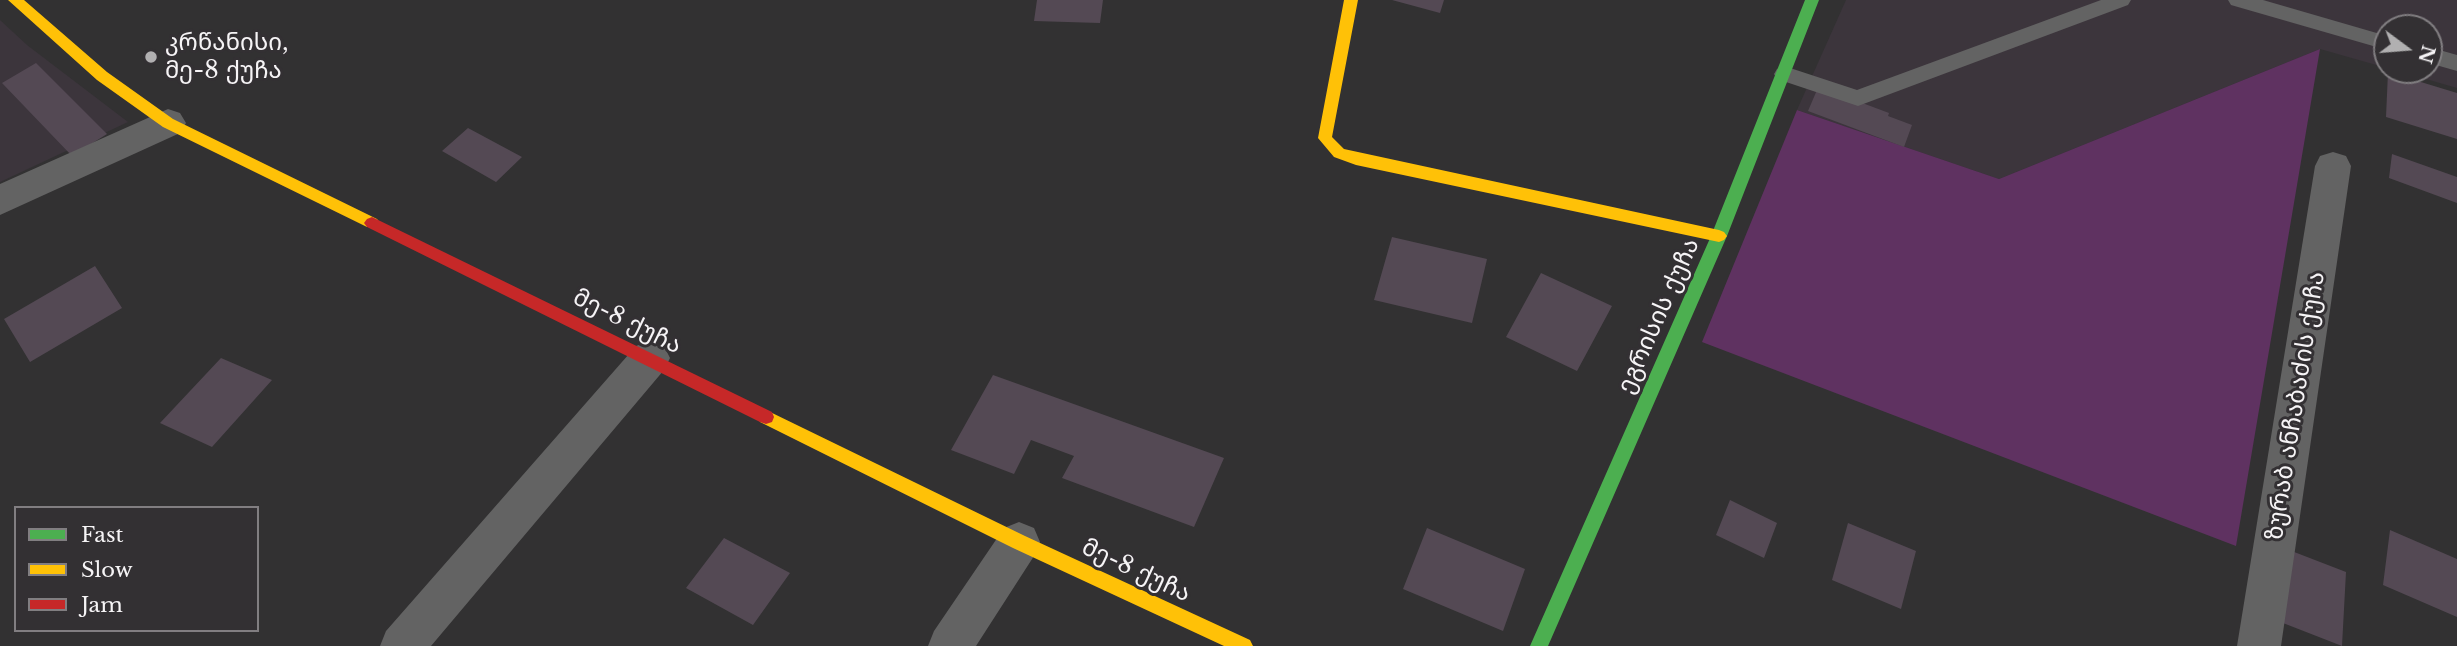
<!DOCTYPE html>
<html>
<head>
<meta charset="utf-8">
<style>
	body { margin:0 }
	#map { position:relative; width:2457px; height:646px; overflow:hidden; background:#323132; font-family:"Libre Baskerville",serif }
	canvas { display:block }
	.legend { position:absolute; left:14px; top:506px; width:245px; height:126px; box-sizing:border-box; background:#333033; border:2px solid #817e81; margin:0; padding:9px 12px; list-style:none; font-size:21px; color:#f6f4f6 }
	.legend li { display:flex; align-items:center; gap:14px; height:35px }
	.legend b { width:35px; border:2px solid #817e81 }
	.north { position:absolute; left:2373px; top:14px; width:70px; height:70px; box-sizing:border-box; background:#333033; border:2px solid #817e81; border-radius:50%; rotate:106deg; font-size:19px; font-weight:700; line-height:28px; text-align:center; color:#f6f4f6 }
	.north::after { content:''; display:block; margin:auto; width:24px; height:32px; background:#b1b0b1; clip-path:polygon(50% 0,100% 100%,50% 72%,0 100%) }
</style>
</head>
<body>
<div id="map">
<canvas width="2457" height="646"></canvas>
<ul class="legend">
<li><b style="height:9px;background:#4caf50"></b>Fast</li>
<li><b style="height:9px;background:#ffc107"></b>Slow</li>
<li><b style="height:9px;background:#c62828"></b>Jam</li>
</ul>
<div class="north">N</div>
</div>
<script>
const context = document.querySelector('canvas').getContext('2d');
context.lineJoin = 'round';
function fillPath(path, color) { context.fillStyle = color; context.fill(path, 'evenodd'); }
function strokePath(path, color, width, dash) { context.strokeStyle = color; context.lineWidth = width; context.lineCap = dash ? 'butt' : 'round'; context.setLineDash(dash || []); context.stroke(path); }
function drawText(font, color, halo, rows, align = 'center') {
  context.font = font + ' "Libre Baskerville","Noto Sans Georgian",serif'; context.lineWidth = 6; context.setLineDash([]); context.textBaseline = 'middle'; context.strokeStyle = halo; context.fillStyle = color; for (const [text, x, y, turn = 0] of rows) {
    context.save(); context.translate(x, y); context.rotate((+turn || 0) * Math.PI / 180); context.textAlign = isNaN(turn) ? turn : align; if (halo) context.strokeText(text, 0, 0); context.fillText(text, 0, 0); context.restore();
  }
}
fillPath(new Path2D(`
	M1846,0h611v88l-62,-18h34v-42h-42v40l-67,-19 -321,130 -202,-69z
	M0,20l27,25 101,77 -128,60z`), '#3c353c');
fillPath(new Path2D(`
	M2320,49l-84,497 -534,-204 95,-232 202,69z`), '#5f3261');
fillPath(new Path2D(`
	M1037,0h66l-3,23 -66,-2z
	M1392,0h52l-4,13z
	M36,63l71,71 -35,22 -70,-73z
	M2388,72l69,21v46l-71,-22z
	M1817,90l24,5 48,18 -1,3 24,9 -8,22 -96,-36z
	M468,128l54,29 -26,25 -54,-31z
	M2392,154l65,23v26l-68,-25z
	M1392,237l95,22 -15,64 -98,-23z
	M95,266l27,42 -92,54 -26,-43z
	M1541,273l71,33 -35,65 -71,-34z
	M221,358l51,22 -60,67 -52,-24z
	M993,375l231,83 -30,69 -132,-49 12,-22 -43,-16 -17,34 -63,-24z
	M1730,500l47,23 -13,35 -48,-23z
	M1848,523l68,28 -15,58 -69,-29z
	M1427,528l98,41 -22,62 -100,-42z
	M2390,530l67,29v58l-74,-32z
	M724,538l66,35 -37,52 -67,-37z
	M2289,550l57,22 -4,74 -59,-23z`), '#544954');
fillPath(new Path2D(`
	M2101,0h30l-3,5 -270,101 -81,-27 -3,-5 3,-5 7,-3 73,24z
	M2228,0h35l124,36v14l-156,-45z
	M2429,47l28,8v16l-28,-8z`), '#636363');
fillPath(new Path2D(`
	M168,109l12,4 6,10 -6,10 -180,82v-31z
	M2333,152l13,4 5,10 -70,480h-44l78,-480 5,-10z
	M650,341l14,5 6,12 -6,12 -233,276h-51l6,-15 250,-285z
	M1019,522l15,6 6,14 -6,14 -58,90h-48l6,-15 70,-103z`), '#636363');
fillPath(new Path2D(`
	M1805,0h14l-92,236 -179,410h-18l181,-410z`), '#4caf50');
fillPath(new Path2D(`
	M8,0h16l83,72 66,47 204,100 3,4 -3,4h-10l-204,-100 -66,-47z
	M1344,0h14l-26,137 12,12 375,81 5,2 3,4 -3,4 -5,2 -363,-77 -22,-8 -16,-19z
	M766,410l259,126 225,104 3,6h-29l-211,-98 -253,-126 -2,-5 2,-5z`), '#ffc107');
fillPath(new Path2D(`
	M372,217l400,195 2,5 -2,5 -6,2 -6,-2 -393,-195 -3,-4 3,-4z`), '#c62828');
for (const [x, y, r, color] of [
	[151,57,7,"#b1b0b1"]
]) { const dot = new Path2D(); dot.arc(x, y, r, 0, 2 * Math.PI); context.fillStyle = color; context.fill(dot); strokePath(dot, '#333033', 2.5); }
drawText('24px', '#f6f4f6', '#333033', [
	["კრწანისი,",165,43],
	["მე-8 ქუჩა",165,71]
], 'left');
drawText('24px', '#f6f4f6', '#333033', [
	["ეგრისის ქუჩა",1659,316,-66],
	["მე-8 ქუჩა",627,322,26],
	["ზურაბ ანჩაბაძის ქუჩა",2296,406,-81],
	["მე-8 ქუჩა",1136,571,25]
]);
</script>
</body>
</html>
